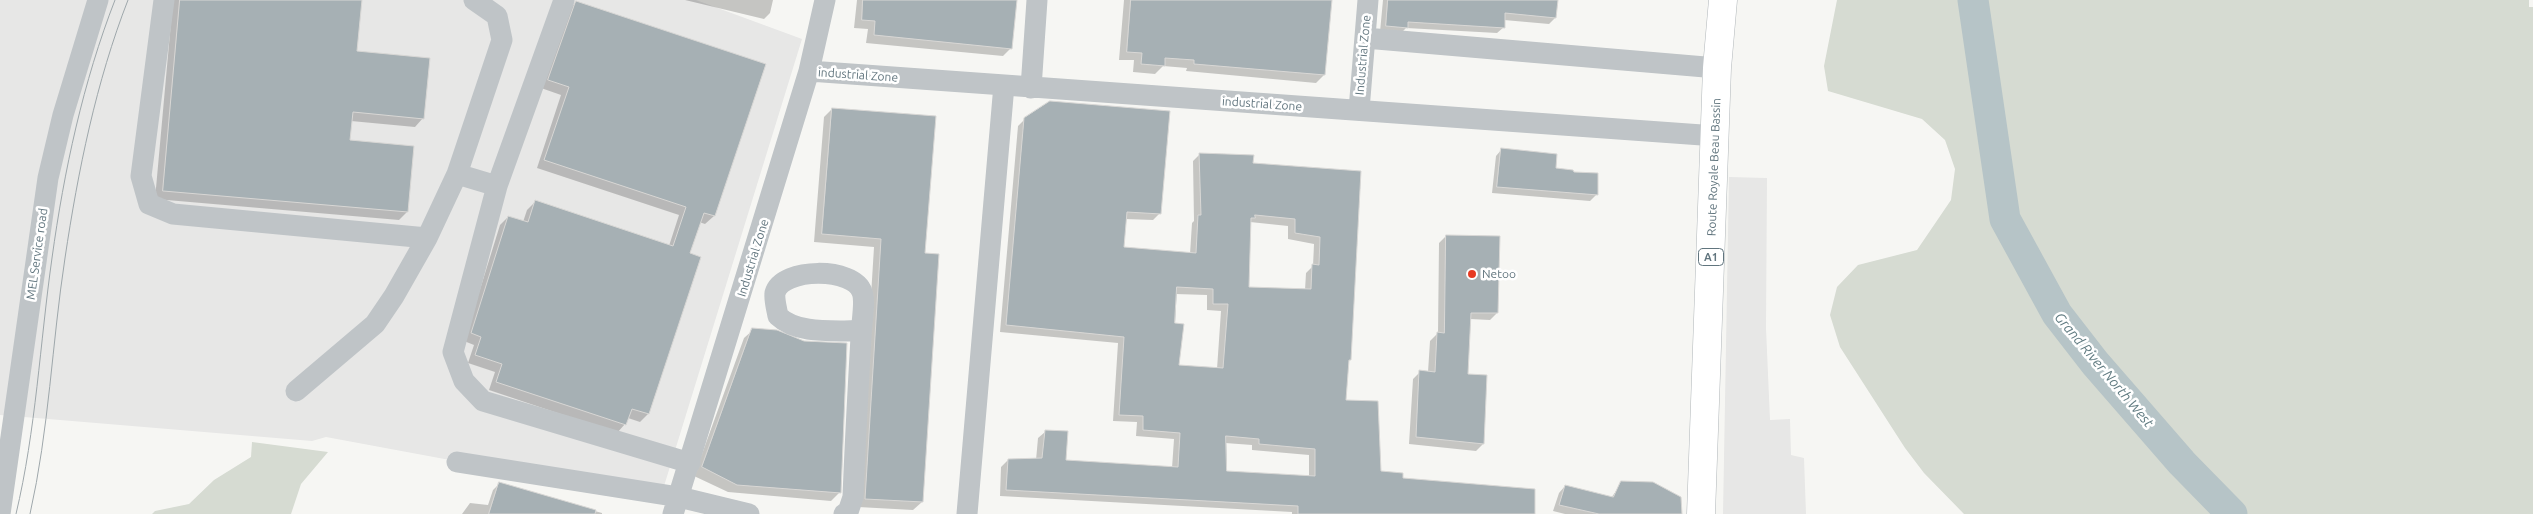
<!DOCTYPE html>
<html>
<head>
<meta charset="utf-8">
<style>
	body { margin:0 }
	canvas { display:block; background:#f6f6f3 }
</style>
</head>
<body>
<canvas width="2533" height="514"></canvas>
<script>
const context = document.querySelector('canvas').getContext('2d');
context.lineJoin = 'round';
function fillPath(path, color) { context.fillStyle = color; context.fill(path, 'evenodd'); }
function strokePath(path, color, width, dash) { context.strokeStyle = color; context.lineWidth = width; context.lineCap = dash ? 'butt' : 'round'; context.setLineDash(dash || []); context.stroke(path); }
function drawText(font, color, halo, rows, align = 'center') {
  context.font = font + ' Ubuntu,sans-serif'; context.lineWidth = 5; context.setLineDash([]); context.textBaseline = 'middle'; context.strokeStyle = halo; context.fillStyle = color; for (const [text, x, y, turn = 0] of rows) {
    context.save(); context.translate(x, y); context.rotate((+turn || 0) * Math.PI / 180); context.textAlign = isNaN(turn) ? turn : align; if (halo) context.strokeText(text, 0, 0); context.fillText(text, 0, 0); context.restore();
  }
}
fillPath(new Path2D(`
	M0,0h696l106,39 -142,460 -334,-62 -14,4 -312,-26z
	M1729,177l38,1 -1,150 4,92 20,-1 1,36 13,3 2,56h-83z`), '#e7e7e6');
fillPath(new Path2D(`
	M1837,0h692v7h4v507h-569l-40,-41 -19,-25 -65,-101 -10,-32 7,-28 21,-22 59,-15 34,-50 4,-31 -10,-29 -23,-21 -94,-28 -4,-25z
	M252,442l76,10 -27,32 -10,30h-139l3,-3 34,-7 25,-24 37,-23z`), '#d6dbd2');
fillPath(new Path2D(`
	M173,0h187l-4,52 67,66 -8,9 -64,-6 -2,20 58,71 -8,8 -244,-21z
	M685,0h88l-3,13 -6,6z
	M857,0h159l-5,48 -8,8 -137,-13 2,-14 -14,-1z
	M1124,0h207l-7,75 -8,8 -130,-12 1,-3 -24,-2 -8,8 -22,-2 1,-12h-15z
	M1383,0h173l-1,18 -6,6 -45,-4v7l-7,6 -91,-5 -6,6 -20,-2z
	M576,2l138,214 -9,8 -6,-2 -10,32 -41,160 -8,8 -12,-4 -3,6 -8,9 -128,-43 6,-18 -27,-9 6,-18 -10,-4 36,-116 8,-8 15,5 4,-12 8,-8 134,44 10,-31 -142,-47 24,-73 -20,-7 27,-77z
	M832,109l92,145 -2,248 -9,8 -55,-3 16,-260 -60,-5 10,-125z
	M1025,119l135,94 -7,7 -28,-1 -3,29 68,6 2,-31 2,-2 -1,-60 7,-7 52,10 108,8 -10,188 -3,2 -2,39 35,71 154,42h-242v-2l-292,-16 1,-29 7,-7h28l2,-22 7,-6 20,29 107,7 2,-29 -38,-3 1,-14 -24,-1 5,-78 -118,-11 18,-206zM1250,222l38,4v13l26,5 -1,22 -7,7 -1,17 -57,-1zM1175,294l32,1v15l14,1 -4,58 -39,-3 -4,-42zM1225,443l27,2v5l57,5v22l-83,-5z
	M1502,149l52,20 20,5 23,20 -7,7 -98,-8 4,-37z
	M1446,236l51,77 -7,7 -20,-1 -3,56 16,69 -7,7 -67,-7 4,-65 7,-7h8l2,-31 8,-8 1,-90z
	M753,330l86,163 -8,8 -103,-9 -34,-16 50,-138z
	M1622,483l59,31h-116l-12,-3 6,-18 6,-7 46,12z
	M499,484l103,29v1h-140l8,-11 18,2 5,-15z`), '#0003');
strokePath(new Path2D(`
	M1973,0l32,219 52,95 38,49 87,100 50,51`), '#b6c4c7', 31);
const building = new Path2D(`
	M180,0h182l-5,51 73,7 -6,61 -71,-7 -3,28 64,6 -6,66 -245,-21z
	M863,0h154l-5,49 -138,-14 1,-14 -13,-1z
	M1131,0h201l-7,75 -131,-11v-4l-29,-2v8l-24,-2 1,-11 -15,-1z
	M1388,0h170l-2,18 -51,-5v15l-97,-6v6l-22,-2z
	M576,1l190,63 -51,152 -11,-3 -14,40 11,4 -52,157 -17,-5 -6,16 -130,-43 6,-18 -27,-9 6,-18 -10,-4 37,-117 20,6 7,-22 138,46 13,-39 -142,-47 25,-73 -21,-7z
	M1050,101l120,10 -9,103 -34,-2 -3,35 72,6 2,-38h3l-2,-62 55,2 -1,8 108,8 -10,189h-2l-3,40 32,1 3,70 22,2v5l132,11v25h-237v-8l-292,-16 2,-31 34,-1 3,-28 23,1 -2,29 112,7 2,-34 -37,-3v-14l-24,-1 5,-78 -118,-12 18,-207zM1255,215l40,4v14l25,4 -1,28 -7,-1 -1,25 -62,-2 2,-69h4zM1177,287l36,2v15h15l-5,64 -44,-3 5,-41 -9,-1zM1226,436l33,3v5l56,5v27l-88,-5z
	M832,108l104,8 -11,137 14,1 -16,248 -58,-3 16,-260 -59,-5z
	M1501,148l56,6 -1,14 17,2 1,2 24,1v22l-101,-8z
	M1446,235l54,1 -2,77h-27l-3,61 19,1 -3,69 -68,-7 3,-67 16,2 2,-40 7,1z
	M752,328l25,2 27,11 43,2 -6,150 -104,-8 -35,-18z
	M1621,481l32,1 28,15 1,17h-83l-40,-9 6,-20 48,12z
	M499,482l97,28 -1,4h-106z`);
fillPath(building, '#a6b0b4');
strokePath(building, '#d8d7d5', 1);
const major = new Path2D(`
	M1701,514l16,-446 6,-68`);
strokePath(major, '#b0b6b9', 29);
strokePath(new Path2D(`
	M164,0l-23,176 8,28 24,10 254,24
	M564,0l-67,186 -44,166 11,29 19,20 207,62
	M1365,38l352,30
	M809,71l907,65
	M1031,88l6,-88
	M1359,110l9,-110
	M457,174l40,12
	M296,391l79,-67 19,-28 33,-58 30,-64 45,-134 -5,-24 -23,-16
	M457,462l222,35 70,17
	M0,514l48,-336 15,-63 35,-115
	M673,514l136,-443 16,-71
	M844,514l4,-2 5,-15c2,-53 5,-107 8,-160 0,-11 5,-36 1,-45 -8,-25 -80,-25 -87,1 -1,7 2,17 3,23 20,19 57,14 83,15
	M967,514l37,-429`), '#bfc4c7', 21);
strokePath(major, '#fff', 28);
strokePath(new Path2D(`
	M16,514c20,-84 24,-171 36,-256 12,-87 31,-176 63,-258
	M30,514c19,-84 22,-171 35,-256 13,-87 31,-176 63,-258`), '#9ea7ab', 1);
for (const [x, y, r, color] of [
	[1472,274,5,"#e63a23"]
]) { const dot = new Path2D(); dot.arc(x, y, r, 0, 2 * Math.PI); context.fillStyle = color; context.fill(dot); strokePath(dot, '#fff', 2); }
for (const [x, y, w] of [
	[1711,257,25]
]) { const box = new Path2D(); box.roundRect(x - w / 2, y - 8.5, w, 17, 4); context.fillStyle = '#fff'; context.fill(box); strokePath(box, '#61757e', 1); }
drawText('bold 11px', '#61757e', null, [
	["A1",1711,257]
]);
drawText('12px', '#61757e', '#fff', [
	["Industrial Zone",1363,55,-85],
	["industrial Zone",858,75,4],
	["industrial Zone",1262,104,4],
	["Route Royale Beau Bassin",1714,167,-88],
	["MEL Service road",37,254,-82],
	["Industrial Zone",753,258,-73]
]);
drawText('12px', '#61757e', '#fff', [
	["Netoo",1482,274]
], 'left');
drawText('italic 14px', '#607b81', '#fff', [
	["Grand River North West",2104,370,50]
]);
</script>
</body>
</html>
